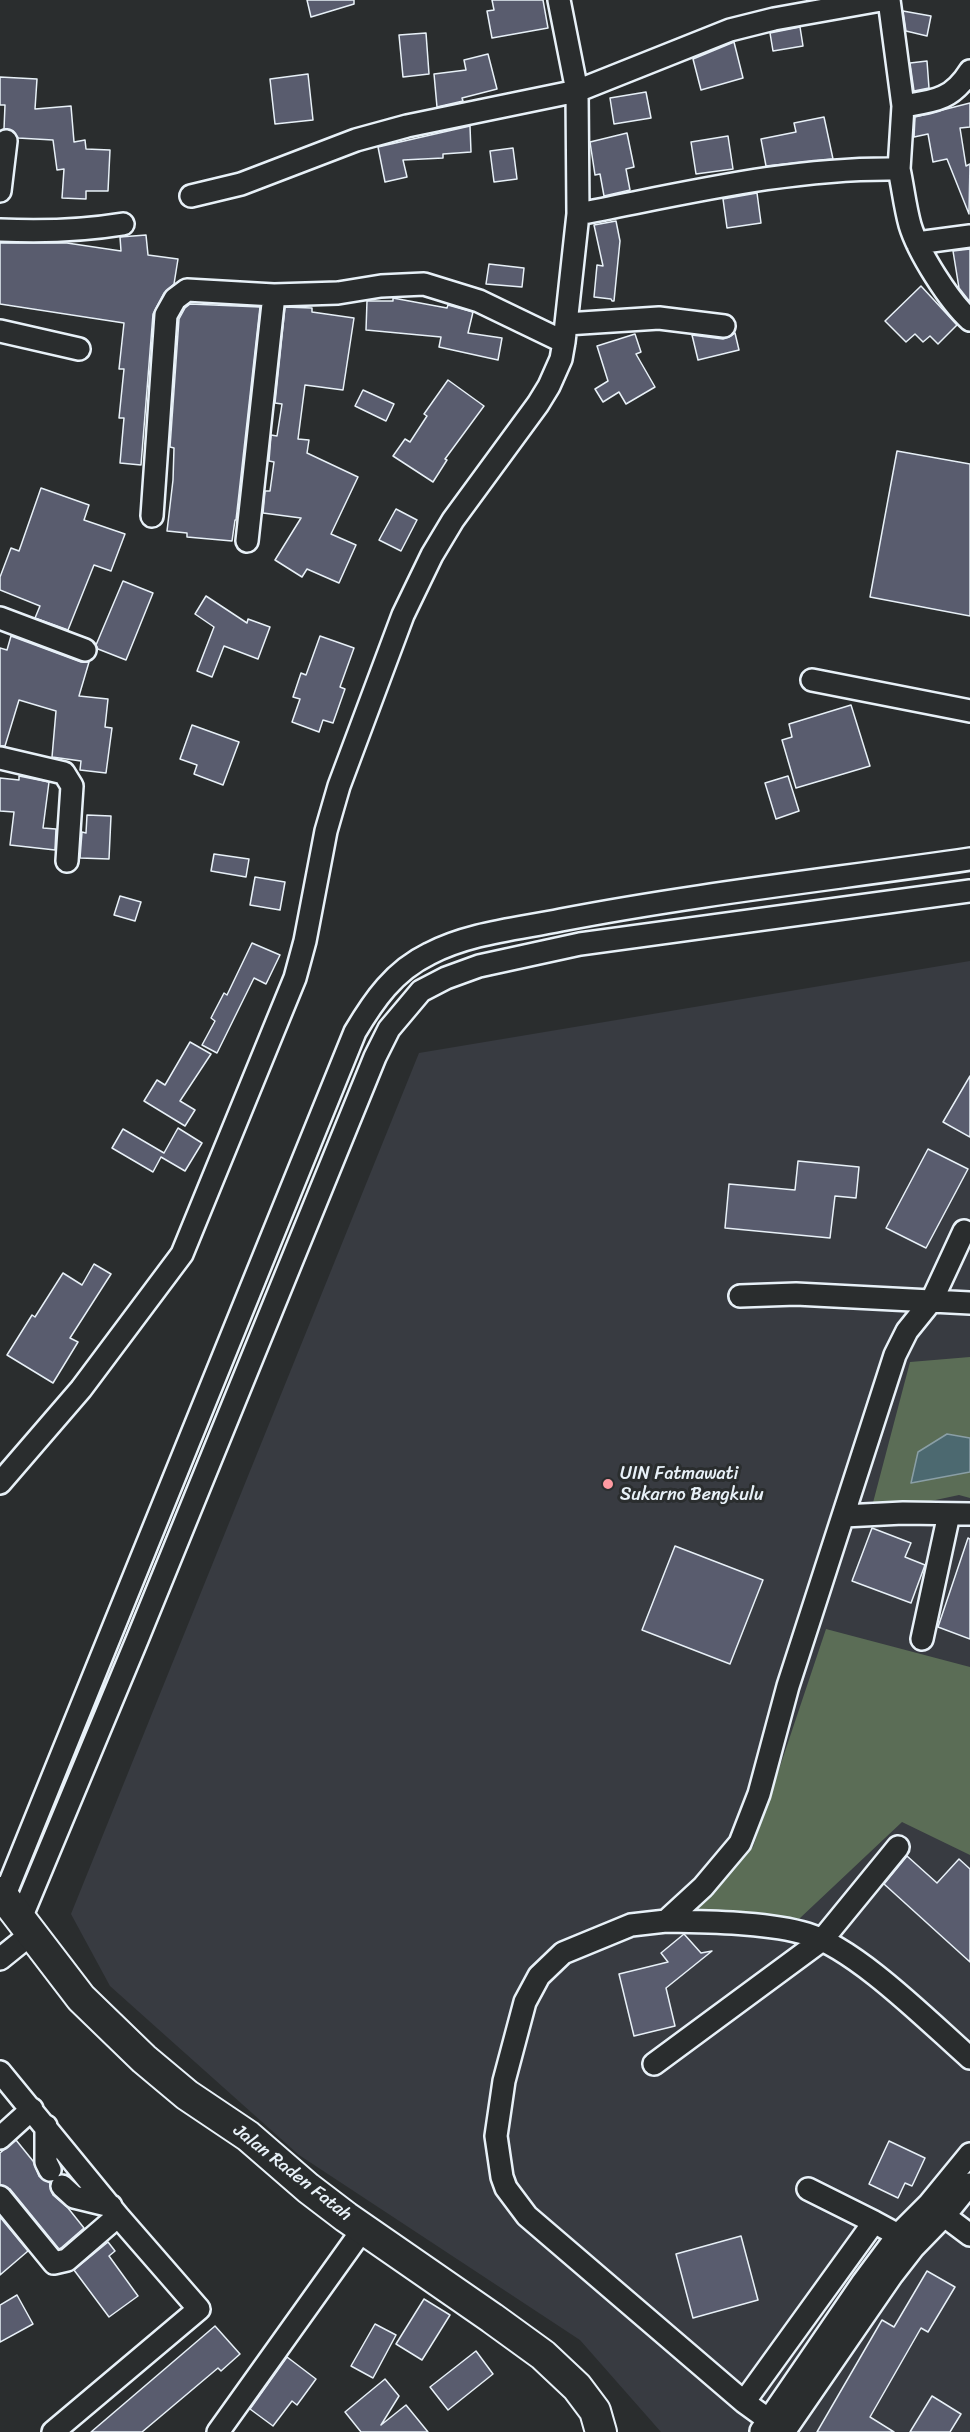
<!DOCTYPE html>
<html>
<head>
<meta charset="utf-8">
<style>
	body { margin:0 }
	canvas { display:block; background:#2a2d2e }
</style>
</head>
<body>
<canvas width="970" height="2432"></canvas>
<script>
const context = document.querySelector('canvas').getContext('2d');
context.lineJoin = 'round';
function fillPath(path, color) { context.fillStyle = color; context.fill(path, 'evenodd'); }
function strokePath(path, color, width, dash) { context.strokeStyle = color; context.lineWidth = width; context.lineCap = dash ? 'butt' : 'round'; context.setLineDash(dash || []); context.stroke(path); }
function drawText(font, color, halo, rows, align = 'center') {
  context.font = font + ' Sriracha,sans-serif'; context.lineWidth = 6; context.setLineDash([]); context.textBaseline = 'middle'; context.strokeStyle = halo; context.fillStyle = color; for (const [text, x, y, turn = 0] of rows) {
    context.save(); context.translate(x, y); context.rotate((+turn || 0) * Math.PI / 180); context.textAlign = isNaN(turn) ? turn : align; if (halo) context.strokeText(text, 0, 0); context.fillText(text, 0, 0); context.restore();
  }
}
fillPath(new Path2D(`
	M970,961v1471h-309l-81,-92 -281,-185 -189,-169 -39,-72 348,-861z`), '#383b41');
fillPath(new Path2D(`
	M970,1357v141l-11,-3 -89,19 40,-152z
	M826,1629l144,38v188l-68,-33 -103,97 -103,-10 57,-62z`), '#5b6d56');
const water = new Path2D(`
	M947,1434l23,4v34l-59,11 7,-31z`);
fillPath(water, '#4c6970');
strokePath(water, '#8a9fa6', 1.5);
const building = new Path2D(`
	M307,0h47v4l-43,13z
	M492,0h51l5,28 -56,10 -5,-27 7,-1z
	M903,11l28,5 -4,20 -21,-5z
	M800,27l3,19 -30,5 -3,-18z
	M426,33l3,41 -26,3 -4,-42z
	M734,42l9,36 -42,12 -8,-31z
	M488,54l9,35 -35,9 1,3 -26,6 -3,-33 32,-4 -2,-10z
	M927,61l2,27 -15,3 -4,-28z
	M308,74l5,46 -38,4 -5,-45z
	M0,77l37,2 -2,30 36,-3 3,36 11,-2 1,9 24,1 -2,41h-22v8l-24,-1 2,-29 -7,1 -4,-30 -35,-2 -5,-7 -9,-2 1,-24h-5z
	M646,92l5,26 -37,6 -4,-26z
	M970,103v24l-10,1 6,38 4,-2 -1,50 -22,-55 -14,3 -5,-28 -14,3 1,-20z
	M824,117l9,42 -67,7 -5,-27 35,-7 -2,-9z
	M470,126l1,26 -28,2v4l-40,2 4,17 -22,5 -7,-35z
	M627,133l7,34 -8,2 4,21 -26,6 -4,-22 -5,1 -5,-33z
	M728,136l5,33 -37,5 -5,-32z
	M513,148l4,31 -23,3 -4,-31z
	M757,193l4,30 -34,5 -4,-29z
	M616,221l4,20 -6,60h-2l-1,-2 -17,-2 3,-32 6,1 -9,-41z
	M146,235l2,20 30,4 -4,25 -10,9 -11,21 -12,151 -21,-2 4,-45h-5l5,-49h-5l5,-46 -124,-19v-61h67l54,8 -1,-14z
	M970,249v53l-11,-14 -6,-37z
	M489,264l35,4 -2,19 -36,-3z
	M921,286l36,39 -19,19 -8,-8 -7,6 -8,-8 -9,8 -21,-21z
	M393,298l54,10 1,-3 25,7 -5,21 34,5 -4,22 -59,-13 2,-10 -75,-7 1,-29h26z
	M190,304l70,3 -24,213h-1l-3,21 -45,-4v-4l-20,-2 6,-51 1,-32 -4,-1 9,-128 6,-11z
	M285,307l27,1v4l42,6 -11,72 -38,-5 -7,54 11,1 -2,13 51,24 -27,57 25,11 -17,38 -32,-14 -5,8 -27,-17 26,-42 -38,-5 2,-22h5l4,-29 -5,-1 2,-26 6,1 5,-32 -7,-1z
	M735,333l4,17 -41,10 -6,-25 31,4 6,-2z
	M635,334l6,18 -5,2 19,33 -29,17 -7,-12 -16,10 -8,-13 13,-8 -11,-35z
	M448,380l36,26 -39,53 2,1 -14,22 -40,-26 12,-17 5,3 17,-26 -3,-2z
	M363,390l31,14 -8,17 -31,-15z
	M897,451l73,13v152l-100,-19z
	M41,488l48,17 -5,15 41,14 -14,37 -17,-6 -26,65 -33,-12 5,-12 -40,-16v-13l11,-29 8,3z
	M396,509l21,11 -16,31 -22,-11z
	M123,581l30,12 -27,67 -28,-11 -2,-4z
	M206,596l41,27 1,-4 22,8 -12,32 -34,-13 -12,31 -15,-6 17,-44 -19,-13z
	M11,636l70,26h8l-10,34 29,3 -3,28 7,1 -6,45 -26,-3 1,-9 -29,-4 4,-46 -37,-11 -14,46h-5v-98l7,2z
	M320,636l34,12 -14,39 5,2 -12,34 -10,-3 -4,12 -27,-10 8,-23 -7,-2 8,-24 5,2z
	M851,705l19,61 -74,22 -14,-48 10,-3 -3,-13z
	M192,725l47,17 -16,43 -29,-11 3,-9 -17,-6z
	M19,776l30,6 -6,46 13,1 -1,21 -45,-5 4,-33 -14,-1v-33l19,2z
	M788,776l11,35 -23,8 -11,-36z
	M87,815l24,1 -2,43 -29,-1 2,-26 4,1z
	M214,854l35,5 -3,18 -35,-6z
	M255,877l30,5 -5,28 -30,-5z
	M120,896l21,6 -6,19 -21,-6z
	M252,943l28,12 -14,29 -12,-6 -37,75 -15,-8 13,-24 -4,-3 13,-25 3,2z
	M190,1042l21,12 -31,47 15,9 -10,16 -41,-25 13,-21 8,5z
	M970,1076v61l-27,-15z
	M178,1128l24,15 -17,28 -24,-14 -8,15 -41,-24 11,-19 41,24z
	M928,1149l40,20 -42,79 -40,-20z
	M798,1161l61,6 -3,31 -21,-2 -5,42 -105,-10 4,-44 66,6z
	M94,1264l17,10 -41,64 8,4 -25,41 -46,-28 25,-40 3,2 28,-44 19,12z
	M872,1528l39,15 -6,14 20,8 -14,38 -59,-22z
	M968,1538l2,1v100l-32,-12z
	M675,1546l88,34 -33,84 -88,-34z
	M907,1856l30,27 22,-24 11,10v93l-86,-78z
	M684,1934l17,19 11,-2 -46,37 9,38 -41,10 -15,-62 49,-12 -7,-9z
	M16,2140l17,21 6,15 11,7 3,12 15,13 16,20 -23,20 -2,1 -49,-60 -10,-4v-32z
	M889,2141l36,17 -13,28 -7,-3 -7,15 -29,-14z
	M0,2217l28,34 -28,24z
	M741,2236l17,64 -65,18 -17,-64z
	M108,2242l7,9 -6,5 29,40 -29,21 -35,-47z
	M927,2271l28,16 -27,45 -7,-4 -51,89 24,15h-77l65,-112 12,7z
	M17,2295l16,29 -33,18v-37z
	M424,2299l26,16 -28,45 -26,-16z
	M375,2324l21,11 -23,43 -22,-12z
	M215,2326l25,28 -19,17 -3,-3 -76,64h-51z
	M476,2351l17,23 -45,36 -18,-23z
	M287,2357l29,22 -19,26 -5,-4 -19,25 -23,-17z
	M385,2379l14,17 -18,29 25,-20 22,27h-67l-16,-20z
	M932,2396l29,18 -11,18h-40z`);
fillPath(building, '#595c6e');
strokePath(building, '#e8f1f8', 1.5);
const minor = new Path2D(`
	M889,0l14,106 -4,63
	M903,106c31,-5 49,-6 67,-35
	M0,191l6,-50
	M191,196l50,-12 115,-44 51,-14 170,-35 153,-61 44,-11 107,-19
	M578,214c105,-20 213,-47 321,-45 4,19 6,38 11,56 8,27 39,76 60,95
	M0,230c43,2 80,1 123,-6
	M917,243l53,-7
	M566,324l93,-6 65,8
	M0,331l79,18
	M152,516l14,-201 9,-16 12,-9 87,5 64,-2 43,-7 43,-2 55,17 85,41
	M247,541l27,-246
	M0,618l85,32
	M812,680l158,31
	M0,758l64,15 8,13 -5,75
	M740,1296l56,-2 174,9
	M0,1483l81,-94 101,-135 113,-276 10,-37 21,-110 13,-45 64,-171 29,-60 21,-35 85,-116 11,-18 12,-27 3,-17 14,-128 -1,-123 -18,-91
	M844,1516l59,-3 67,1
	M922,1639l27,-125
	M4,1897l351,-865c19,-32 39,-61 74,-78 40,-21 88,-25 132,-34 135,-26 273,-41 409,-61
	M21,1918l116,-278 238,-583 14,-28 32,-38 25,-13 33,-12 101,-22 390,-53
	M666,1921c41,1 102,1 141,13 51,16 121,87 163,124
	M0,1959l31,-25
	M654,2064l168,-124 76,-93
	M0,2072l118,144 81,93 -146,123
	M46,2126v36l4,8
	M0,2138l32,-29
	M62,2186l12,11 37,9
	M808,2189l66,33
	M0,2197l54,66 13,-3 51,-44
	M934,2208l36,27
	M744,2402l130,-180 24,13 10,9
	M761,2431l102,-149 35,-47 31,-31 41,-50
	M784,2431l-40,-29 -217,-186 -21,-28 -4,-11 -6,-41 8,-55 21,-79 14,-26 24,-23 68,-28 35,-4 37,-34 37,-44 19,-49 29,-108 107,-331 12,-24 25,-31 32,-69
	M218,2432l145,-203
	M784,2432l108,-157 21,-27 32,-33 25,-31`);
const highway = new Path2D(`
	M0,1892l81,106 63,61 43,36 61,41 60,52 38,29 146,101 51,37 34,32 18,24 6,21`);
strokePath(minor, '#e8f1f8', 26);
strokePath(highway, '#e8f1f8', 34);
strokePath(minor, '#2a2d2e', 21);
strokePath(highway, '#2a2d2e', 30);
for (const [x, y, r, color] of [
	[608,1484,6,"#ff9aa2"]
]) { const dot = new Path2D(); dot.arc(x, y, r, 0, 2 * Math.PI); context.fillStyle = color; context.fill(dot); strokePath(dot, '#2a2d2e', 2); }
drawText('18px', '#e8f1f8', '#2a2d2e', [
	["UIN Fatmawati",620,1474],
	["Sukarno Bengkulu",620,1495]
], 'left');
drawText('18px', '#e8f1f8', '#2a2d2e', [
	["Jalan Raden Fatah",292,2173,38]
]);
</script>
</body>
</html>
